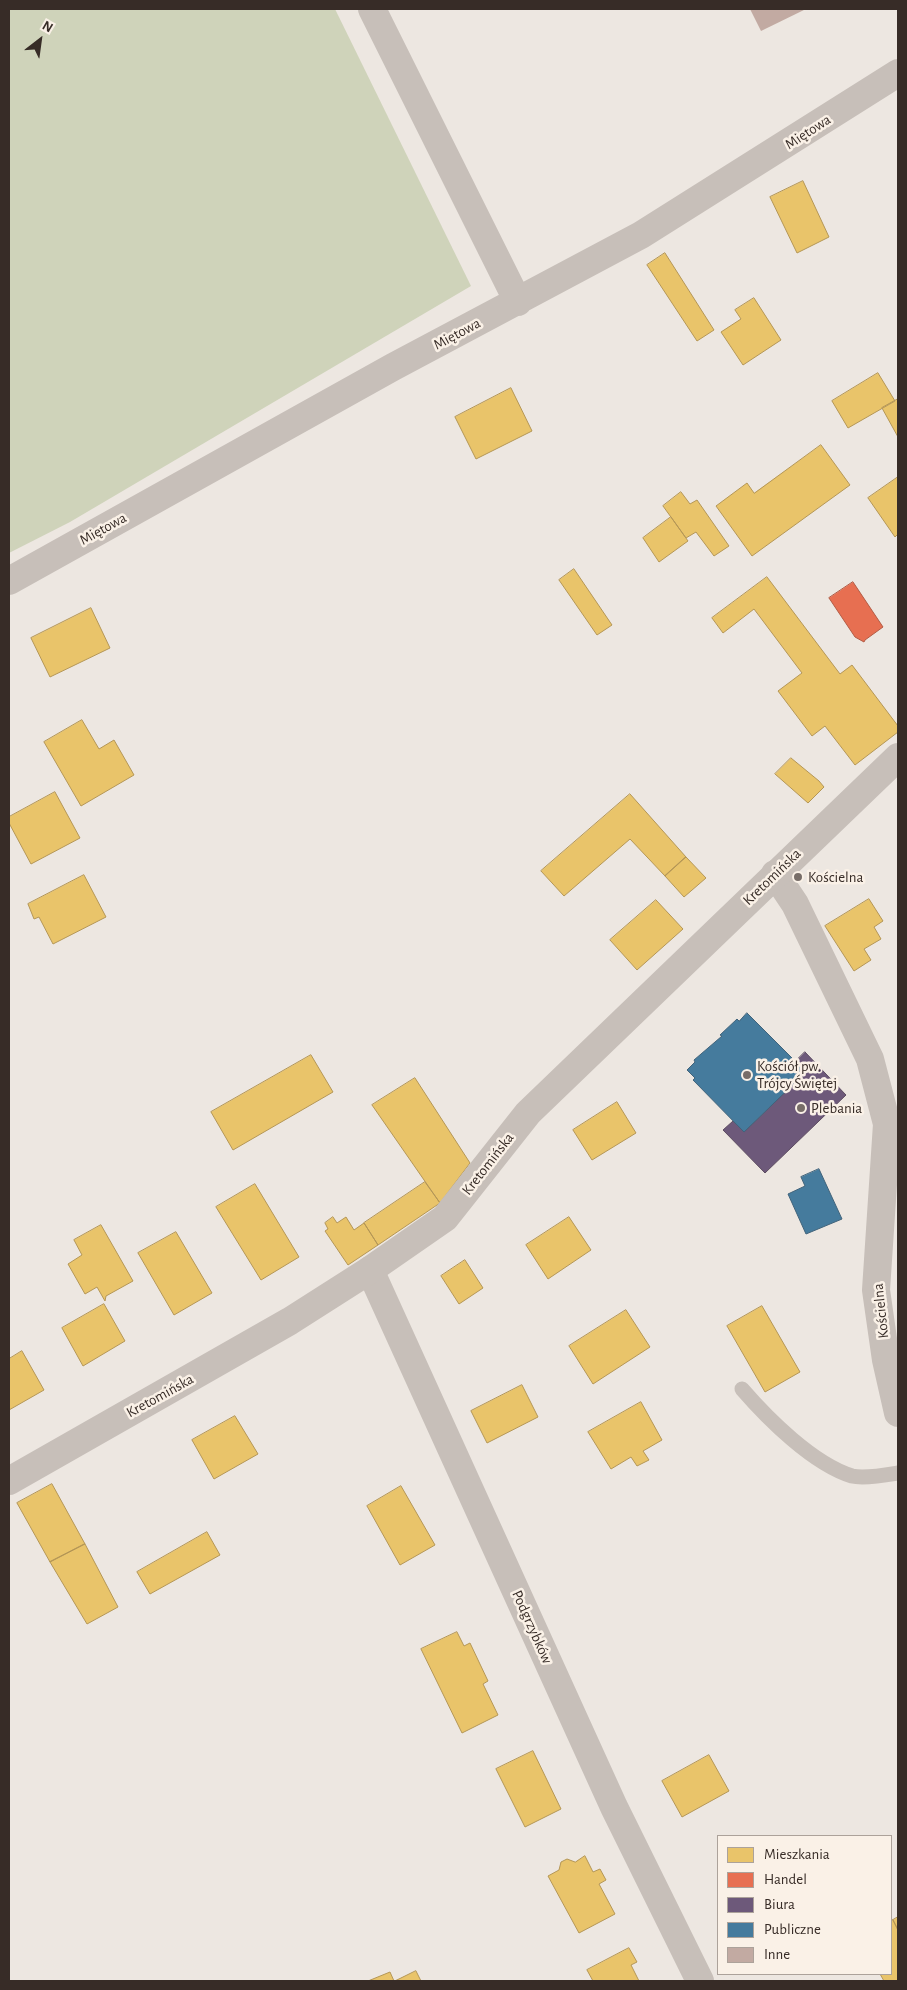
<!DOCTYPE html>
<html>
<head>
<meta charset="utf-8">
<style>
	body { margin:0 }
	#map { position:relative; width:907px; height:1990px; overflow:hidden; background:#ede7e1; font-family:"Alegreya Sans",sans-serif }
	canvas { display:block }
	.frame { position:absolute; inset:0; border:10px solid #372c27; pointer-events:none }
	.legend { position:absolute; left:717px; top:1835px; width:175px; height:140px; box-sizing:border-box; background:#faf1e7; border:1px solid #aca29a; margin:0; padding:6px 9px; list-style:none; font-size:15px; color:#372c27 }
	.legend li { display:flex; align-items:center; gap:10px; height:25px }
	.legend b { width:25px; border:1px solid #aca29a }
	.north { position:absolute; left:15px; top:15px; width:50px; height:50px; -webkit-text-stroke:4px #faf1e7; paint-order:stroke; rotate:30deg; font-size:14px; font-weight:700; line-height:20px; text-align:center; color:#372c27 }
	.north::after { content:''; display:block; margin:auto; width:18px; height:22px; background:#372c27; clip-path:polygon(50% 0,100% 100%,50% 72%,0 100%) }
</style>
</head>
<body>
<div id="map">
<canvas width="907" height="1990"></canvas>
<div class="frame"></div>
<ul class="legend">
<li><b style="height:14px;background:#e9c46a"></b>Mieszkania</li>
<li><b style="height:14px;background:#e76f51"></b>Handel</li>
<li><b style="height:14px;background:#6d597a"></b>Biura</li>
<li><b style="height:14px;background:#457b9d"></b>Publiczne</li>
<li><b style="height:14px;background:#c2aaa2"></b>Inne</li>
</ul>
<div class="north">N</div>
</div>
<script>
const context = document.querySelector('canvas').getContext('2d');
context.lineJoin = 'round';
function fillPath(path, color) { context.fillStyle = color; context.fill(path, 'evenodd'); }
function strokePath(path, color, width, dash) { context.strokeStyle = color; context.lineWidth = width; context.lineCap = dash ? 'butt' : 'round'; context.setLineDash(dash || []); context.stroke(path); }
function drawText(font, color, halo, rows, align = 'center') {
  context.font = font + ' "Alegreya Sans",sans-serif'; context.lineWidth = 5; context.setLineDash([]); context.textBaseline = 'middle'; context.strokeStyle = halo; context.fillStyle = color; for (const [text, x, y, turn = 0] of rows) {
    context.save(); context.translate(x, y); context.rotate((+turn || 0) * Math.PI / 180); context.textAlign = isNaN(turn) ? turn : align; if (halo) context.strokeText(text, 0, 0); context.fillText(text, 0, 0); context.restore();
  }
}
fillPath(new Path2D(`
	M9,9h326l136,277 -401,236 -61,31z`), '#cfd3ba');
const homes = new Path2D(`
	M803,181l26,56 -32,16 -27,-56z
	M665,253l49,77 -17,11 -50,-76z
	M754,298l27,42 -38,25 -22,-33 20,-13 -6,-9z
	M878,373l17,28 -47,27 -16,-27z
	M511,388l21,43 -56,28 -21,-42z
	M898,399v38l-16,-29z
	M821,445l29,40 -98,71 -36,-50 31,-23 7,10z
	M898,477v57l-3,3 -27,-39z
	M681,492l9,12 7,-4 32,46 -15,10 -18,-24 -10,6 -23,-32z
	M671,517l17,24 -29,21 -16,-24z
	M574,569l38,56 -15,10 -38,-55z
	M767,577l73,97 12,-9 46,61v6l-43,33 -30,-39 -13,10 -34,-45 24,-18 -48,-64 -31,24 -11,-15z
	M91,608l19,40 -60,29 -19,-39z
	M82,720l17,29 15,-9 20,35 -53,31 -37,-64z
	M791,758l28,23 5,6 -16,16 -33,-29z
	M55,792l25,46 -49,26 -22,-41v-6z
	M630,794l56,63 -21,19 -35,-37 -66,57 -23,-25z
	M686,857l20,21 -22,19 -19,-21z
	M84,875l22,42 -53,27 -14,-27 -5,2 -6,-15z
	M869,899l14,22 -9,6 7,12 -17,10 7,11 -17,11 -29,-45z
	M656,900l27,29 -46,41 -27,-30z
	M311,1055l22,37 -100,58 -22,-38z
	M415,1078l55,85 -30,40 -68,-98z
	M617,1102l19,31 -44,27 -19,-30z
	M425,1182l15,21 -62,42 -14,-22z
	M255,1184l44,73 -38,23 -45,-73z
	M333,1217l4,6 9,-6 8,13 10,-7 14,22 -30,20 -23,-34 3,-2 -3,-6z
	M569,1217l22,33 -43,29 -22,-34z
	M101,1225l32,56 -27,15 -1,5 -8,-14 -12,7 -17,-30 14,-9 -8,-15z
	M176,1232l36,61 -38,22 -36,-62z
	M465,1260l18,28 -24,16 -18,-28z
	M104,1304l21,37 -42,25 -21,-38z
	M762,1306l38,66 -35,20 -38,-66z
	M626,1310l24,37 -57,37 -24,-38z
	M22,1351l22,39 -35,20v-51z
	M522,1385l16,32 -51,26 -16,-32z
	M641,1402l21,38 -19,11 6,9 -12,6 -6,-9 -20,12 -23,-37z
	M235,1416l23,38 -44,25 -22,-39z
	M52,1484l33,60 -35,18 -33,-59z
	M401,1486l34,59 -35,20 -33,-59z
	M207,1532l13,23 -70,39 -13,-22z
	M85,1544l33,63 -31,17 -37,-62z
	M457,1632l7,14 6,-3 18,38 -5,3 15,31 -36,18 -41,-84z
	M533,1751l28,58 -36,18 -29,-58z
	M709,1755l20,36 -47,26 -20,-36z
	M585,1856l8,16 7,-3 6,11 -7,4 16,30 -36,19 -31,-57 11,-6 2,-8 6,-3 8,3z
	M898,1917v13l-5,-10z
	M893,1920l5,10v51h-14l-4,-7h11v-53z
	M629,1948l8,14 -6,3 8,16h-46l-6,-11z
	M416,1971l5,10h-53l22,-9 4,9z`);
fillPath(homes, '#e9c46a');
strokePath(homes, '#b49656', 1);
const shops = new Path2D(`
	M853,582l30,45 -18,13 -1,2 -9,-5 -26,-39z`);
fillPath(shops, '#e76f51');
strokePath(shops, '#b25b44', 1);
const offices = new Path2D(`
	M805,1052l41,43 -81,78 -42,-43 10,-9 11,11 62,-60 -10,-11z`);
fillPath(offices, '#6d597a');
strokePath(offices, '#5d4c61', 1);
const public = new Path2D(`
	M747,1013l59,59 -62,60 -51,-52 2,-2 -8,-8 8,-8 -1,-2 28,-24 -2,-1 17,-16 2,2z
	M819,1169l23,50 -36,15 -18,-40 17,-8 -4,-9z`);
fillPath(public, '#457b9d');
strokePath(public, '#41637a', 1);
fillPath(new Path2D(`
	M750,9h56l-45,22z`), '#c2aaa2');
strokePath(new Path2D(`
	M742,1389c26,30 71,75 110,87 12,3 34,-1 46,-3`), '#c7bfb9', 15);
strokePath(new Path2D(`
	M372,9l146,293
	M9,581l384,-214 248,-132 257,-162
	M775,874l20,30 75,155 17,65 -11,166 10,70 12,53
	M370,1270l244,537 86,174`), '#c7bfb9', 28);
strokePath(new Path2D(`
	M9,1481l281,-160 80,-51 75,-52 83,-105 370,-356`), '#c7bfb9', 28);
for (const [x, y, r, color] of [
	[798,877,5,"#776d68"],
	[747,1075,5,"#776d68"],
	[801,1108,5,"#776d68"]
]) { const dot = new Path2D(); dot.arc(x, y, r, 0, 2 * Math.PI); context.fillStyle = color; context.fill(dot); strokePath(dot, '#faf1e7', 2); }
drawText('15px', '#372c27', '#faf1e7', [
	["Miętowa",808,132,-33],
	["Miętowa",457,334,-28],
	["Miętowa",103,529,-29],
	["Kretomińska",772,877,-44],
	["Kretomińska",488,1164,-52],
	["Kościelna",881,1311,-96],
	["Kretomińska",160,1396,-29],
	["Podgrzybków",532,1627,66]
]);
drawText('15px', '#372c27', '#faf1e7', [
	["Kościelna",808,877],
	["Kościół pw.",757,1066],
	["Trójcy Świętej",757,1083],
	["Plebania",811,1108]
], 'left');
</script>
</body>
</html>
